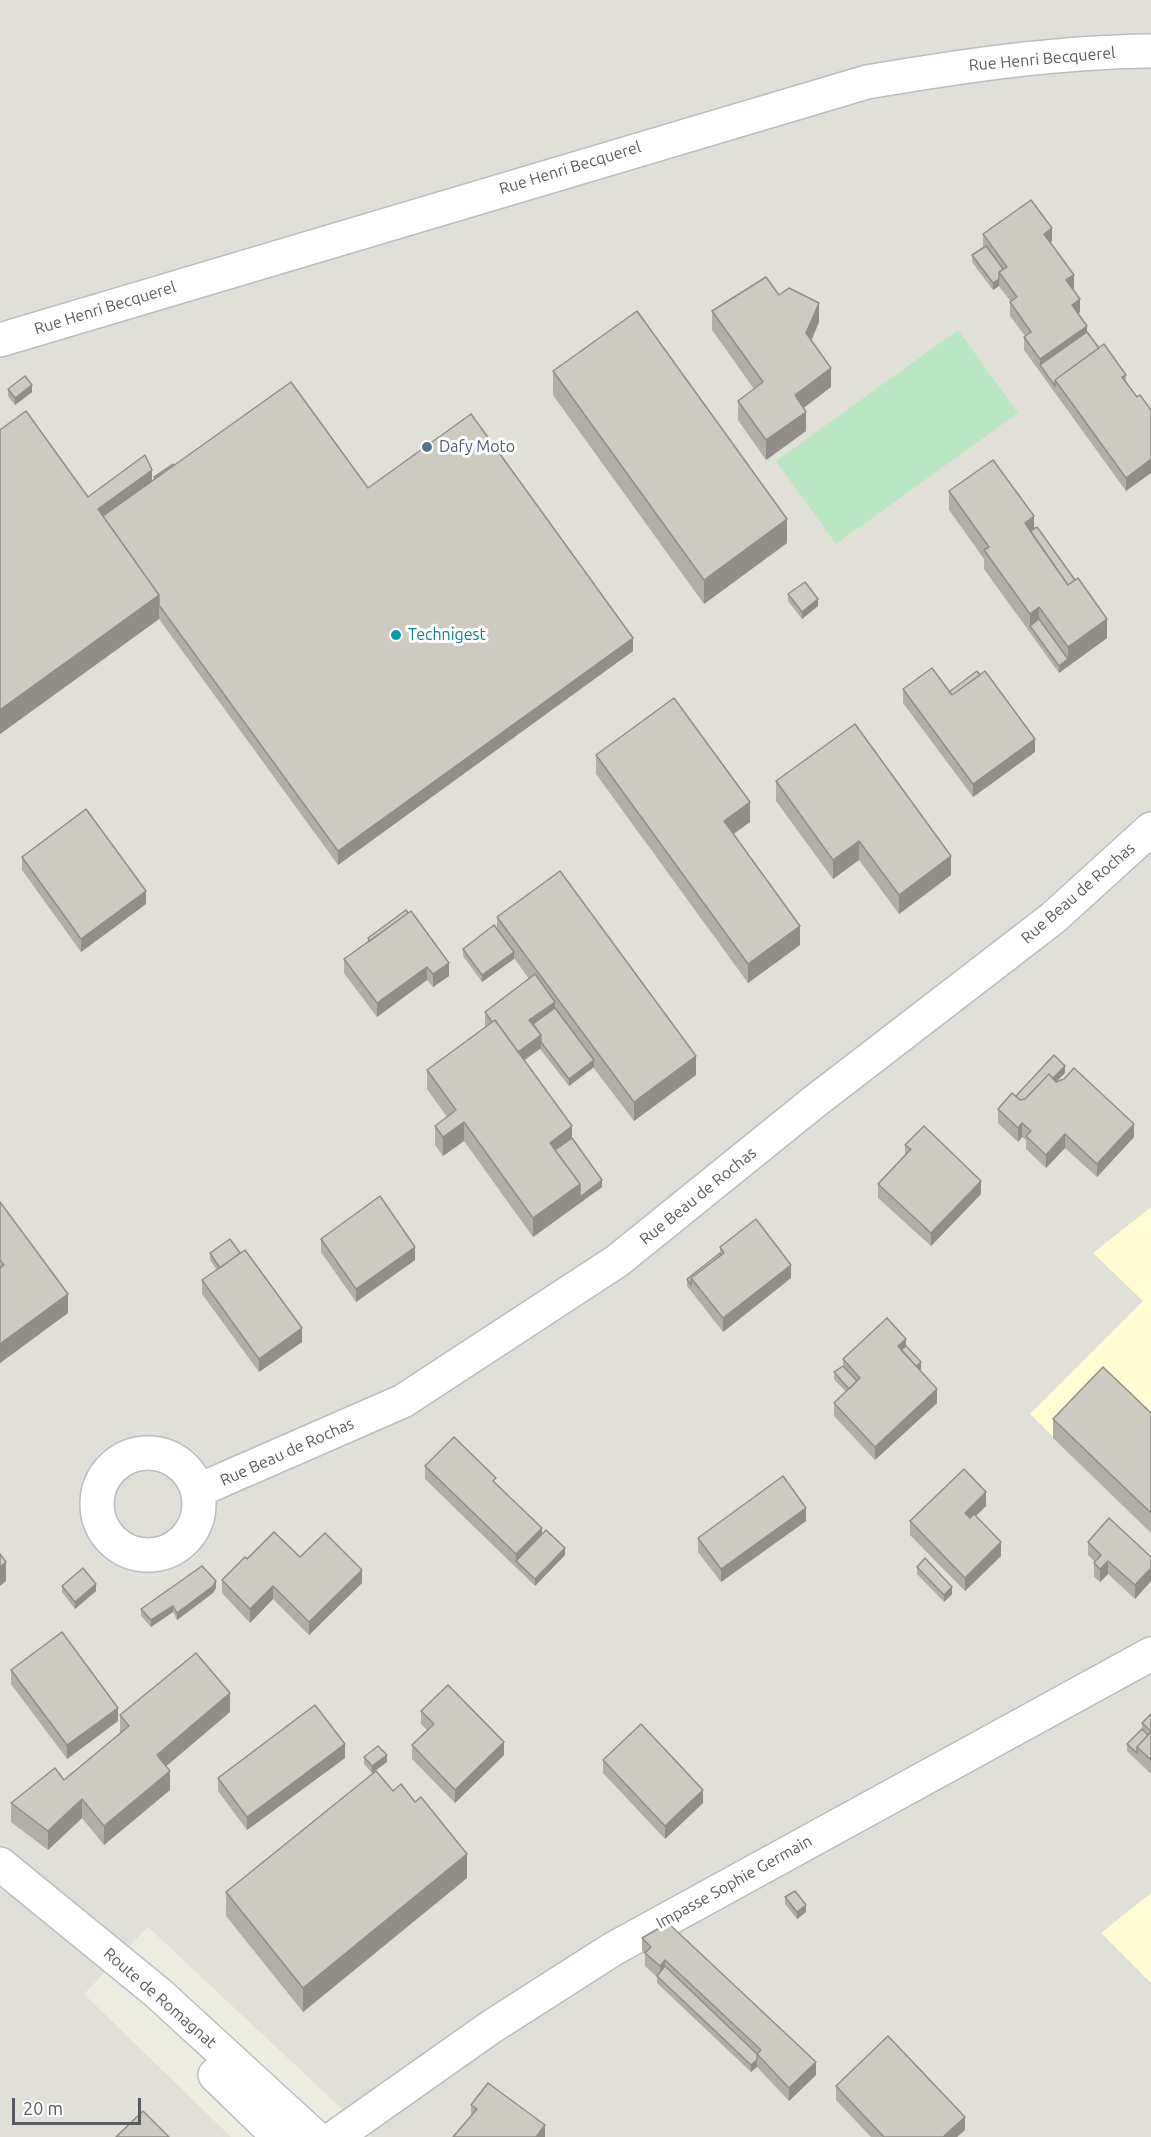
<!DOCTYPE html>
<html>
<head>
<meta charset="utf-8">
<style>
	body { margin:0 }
	#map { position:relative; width:1151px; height:2137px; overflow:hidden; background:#edece0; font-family:Ubuntu,sans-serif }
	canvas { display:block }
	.scale { position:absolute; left:12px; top:2098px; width:129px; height:27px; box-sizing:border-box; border:3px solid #595b62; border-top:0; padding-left:8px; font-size:18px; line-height:21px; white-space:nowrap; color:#595b62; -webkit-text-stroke:4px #fff; paint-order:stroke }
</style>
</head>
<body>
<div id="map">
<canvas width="1151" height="2137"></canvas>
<div class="scale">20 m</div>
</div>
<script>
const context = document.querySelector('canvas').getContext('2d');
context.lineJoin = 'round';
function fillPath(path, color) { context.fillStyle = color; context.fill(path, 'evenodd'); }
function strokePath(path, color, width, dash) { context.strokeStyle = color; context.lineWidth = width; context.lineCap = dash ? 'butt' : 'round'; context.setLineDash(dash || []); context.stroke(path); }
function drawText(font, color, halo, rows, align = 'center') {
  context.font = font + ' Ubuntu,sans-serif'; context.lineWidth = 6; context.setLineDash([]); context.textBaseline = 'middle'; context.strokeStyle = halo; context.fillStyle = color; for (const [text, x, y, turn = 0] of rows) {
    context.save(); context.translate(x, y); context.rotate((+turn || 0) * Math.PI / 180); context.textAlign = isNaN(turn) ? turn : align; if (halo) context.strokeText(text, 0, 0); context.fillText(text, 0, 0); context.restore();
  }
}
fillPath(new Path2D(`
	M1151,1207v326l-122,-119 113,-112 -50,-49z
	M1151,1893v90l-51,-50z`), '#fffcd3');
fillPath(new Path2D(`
	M0,0h1151v1207l-58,46 50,48 -113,113 121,119v360l-50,40 50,50v154h-779l-224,-210 -64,67 147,143h-231z`), '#e0dfd8');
fillPath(new Path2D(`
	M958,330l60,83 -182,131 -60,-83z`), '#bae7c1');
const minor = new Path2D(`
	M97 1504a51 51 0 1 1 102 0a51 51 0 1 1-102 0Z
	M197,1491l206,-90 214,-140 197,-159 239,-184 98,-89
	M335,2137l156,-110 122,-78 538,-295`);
const tertiary = new Path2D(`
	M0,340l867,-258c95,-16 188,-30 284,-31`);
const secondary = new Path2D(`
	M0,1864l158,129 157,144
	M215,2075l64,62`);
strokePath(minor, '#bbbcc3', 36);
strokePath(tertiary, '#bbbcc3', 36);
strokePath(secondary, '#bbbdc5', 36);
strokePath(minor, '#fff', 33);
strokePath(tertiary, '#fff', 33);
strokePath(secondary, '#fff', 33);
fillPath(new Path2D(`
	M983,234l69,7 -2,1 24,46 -1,1 7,23 -2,2 9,18 12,16 27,27v116l-102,-141v-13l1,-1 -15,-20v-14h1l-12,-16 -6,4 -21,-28v-7l11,-7z
	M779,295l40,27 -8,19 20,46 -27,21 2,23 -40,29 -28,-40v-19l16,-12 -42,-59v-19z
	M553,371l234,172 -83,61 -151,-209z
	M8,389l24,3 -17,13 -7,-9z
	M0,430l88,67 64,-16 2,-2v-2l19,-11 195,22 265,163 -295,214 -179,-246 -159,115z
	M949,491l85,38 73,109 -48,35 -75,-104v-10l-35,-49z
	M788,594l30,12 -16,13 -14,-18z
	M903,689l46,3 86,60 -62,45 -70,-94z
	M596,755l154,67 -17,12 67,111 -52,38 -152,-209z
	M776,781l175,94 -52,39 -40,-54 -26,19 -57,-78z
	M22,857l124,47 -65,48 -59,-82z
	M497,917l199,158 -62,46 -41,-54 -24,19 -29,-37 -16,11 78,127 -69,50 -69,-96 -21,15 -8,-11v-19l12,-9 -20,-28v-19l59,-43 -1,-2v-13l44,-33 -15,-21 -32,24 -19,-26v-7l34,-20z
	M368,938l81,38 -16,11 -6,-7 -50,37 -33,-44v-14l24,-17z
	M1065,1073l-9,8 78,56 -37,40 -32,-29 -19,20 -20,-19v-9l-4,-3 -4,5 -20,-19v-14l18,-13z
	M905,1145l76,49 -50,52 -53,-48v-14l27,-29z
	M0,1202l68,111 -68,50z
	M321,1239l94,21 -59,42 -35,-50z
	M720,1247l71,31 -68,54 -36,-46v-7l33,-26z
	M210,1253h30l62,89 -43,30 -57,-78v-14l15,-10 -7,-10z
	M906,1346l15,23 -1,1 17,33 -62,57 -41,-44v-13l12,-11 -12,-13v-7l9,-6v-7z
	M1151,1413v120l-98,-95v-19z
	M425,1466l71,18 46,50 23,21 -30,31 -110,-107z
	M986,1506l-10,10 25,40 -36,35 -55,-56v-14z
	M806,1521l-85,61 -23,-30v-14z
	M1088,1542l63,15v24l-16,18 -27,-25 -8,8 -6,-5v-14l1,-1 -7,-7z
	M300,1557l62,26 -53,52 -36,-36 -23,24 -28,-30v-13l25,-21z
	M917,1567l35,27 -8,8 -27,-28z
	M62,1586l34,5 -21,18 -13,-17z
	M216,1588l-3,5 -36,27 -4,-8 -22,15 -10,-11v-7z
	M11,1670l107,51 -51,38 -56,-75z
	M421,1711l83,44 -49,48 -43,-44v-14l15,-15 -6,-6z
	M230,1712l-64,54 4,24 -66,55 -22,-27 -34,32 -37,-28v-19l53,-23 56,-47v-18z
	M1151,1714v60l-24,-23v-7l15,-15v-6z
	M364,1757l23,5 -15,11 -8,-9z
	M345,1758l-98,72 -29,-39v-13z
	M603,1760l100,43 -38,36 -62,-66z
	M393,1791l74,87 -164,134 -77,-96v-24z
	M785,1897l21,15 -9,7 -12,-15z
	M642,1938l174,137 -27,26 -32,-34 -6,5 -94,-89v-6l-12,-11v-12l-3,-3z
	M836,2086l129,44 -8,7h-86l-35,-37z
	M471,2105l74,32 -74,-21z`), '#b0afa6');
fillPath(new Path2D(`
	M1052,228v13l-8,6v-13z
	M1074,275v13l-8,6v-14z
	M999,279v7l-6,4v-7z
	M1080,299v13l-8,6v-13z
	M819,303v19l-13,31v-20z
	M1087,326v13l-47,26v7v-13z
	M831,368v19l-36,27v-19z
	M32,385v7l-17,13v-7z
	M806,412v19l-40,29v-20z
	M1151,459v14l-25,18v-13z
	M152,470v24l-48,35 -6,-20z
	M1034,516v19l-9,-12z
	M787,519v24l-83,61v-24z
	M159,595v24l-159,115v-24z
	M818,599v7l-16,13v-7z
	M1039,607v19h-9v7v-19z
	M1107,619v19l-48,35v-7l9,-7v-12z
	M633,638v13l-295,214v-14z
	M1035,739v13l-62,45v-13z
	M750,802v20l-26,19v-20z
	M859,841v19l-26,19v-19z
	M951,856v19l-52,39v-19z
	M146,891v13l-65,48v-13z
	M800,926v19l-52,38v-19z
	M514,952v7l-32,23v-7z
	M449,963v13l-16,11v-13z
	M427,967v13l-50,37v-14z
	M555,1002v13l-22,16 -4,-11z
	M541,1035v13l-26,19v-13z
	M696,1056v19l-62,46v-19z
	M594,1060v7l-25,19v-7z
	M1065,1066v7l-40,40v-7z
	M464,1122v19l-21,15v-19z
	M1022,1123v14l-4,5v-14z
	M1134,1124v13l-37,40v-13z
	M572,1126v19l-19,14 -3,-16z
	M1065,1134v14l-19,20v-13z
	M602,1180v7l-69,50v-19l47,-34z
	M981,1181v13l-50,52v-13z
	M415,1247v13l-59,42v-13z
	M791,1265v13l-68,54v-14z
	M68,1294v19l-68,50v-19z
	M302,1328v14l-43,30v-13z
	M906,1339v13l-5,5 -3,-11z
	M921,1362v7l-8,7v-7z
	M937,1389v14l-62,57v-13z
	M986,1492v14l-21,20v-13z
	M806,1508v13l-85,61v-13z
	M542,1528v14l-26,19v7v-14z
	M1001,1542v14l-36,35v-13z
	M565,1548v7l-30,31v-7z
	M1108,1561v13l-8,8v-13z
	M6,1562v19l-6,5v-19z
	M1151,1568v13l-16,18v-14z
	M362,1570v13l-53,52v-13z
	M216,1581v7l-3,5 -36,27v-7z
	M96,1584v7l-21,18v-7z
	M273,1586v13l-23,24v-14z
	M952,1587v7l-8,8v-7z
	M173,1606v6l-22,15v-7z
	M230,1693v19l-73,62v-19z
	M118,1708v13l-51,38v-14z
	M504,1742v13l-49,48v-13z
	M345,1744v14l-98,72v-13z
	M387,1755v7l-15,11v-7z
	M170,1771v19l-66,55v-19z
	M703,1790v13l-38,36v-13z
	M82,1799v19l-34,32v-19z
	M467,1854v24l-164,134v-24z
	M806,1905v7l-9,7v-7z
	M665,1960v13l-5,7v-14z
	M757,2060v7l-6,5v-7z
	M816,2062v13l-27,26v-13z
	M965,2117v13l-8,7h-14z
	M545,2125v12h-9z`), '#908e87');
const building = new Path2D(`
	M1031,200l21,28 -8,6 30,41 -8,5 14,19 -8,6 15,21 -47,33 -16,-22 7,-5 -21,-30 7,-5 -18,-25 8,-5 -24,-33z
	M986,246l17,23 -4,3v7l-6,4 -21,-28z
	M766,277l13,18 10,-7 30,15 -13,30 25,35 -36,27 11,17 -40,28 -28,-39 25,-19 -51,-71z
	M637,311l150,208 -83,61 -151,-209z
	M1087,332l12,16 -44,32v6l-15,-21z
	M1104,344l22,31 -4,2 15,20 3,-2 11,15v49l-25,19 -71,-98z
	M25,376l7,9 -17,13 -7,-9z
	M291,382l77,106 103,-74 162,224 -295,213 -179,-246v-10l-56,-79z
	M26,411l62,86 57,-42 7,15 -54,39 61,86 -159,115v-280z
	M993,460l41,56 -9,7 43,62 10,-7 29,41 -39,28 -29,-40 -9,7 -46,-64 5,-3 -40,-56z
	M173,464v2l-18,12 -1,-1z
	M1037,527l38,53 -7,5 -38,-54z
	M805,582l13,17 -16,13 -14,-18z
	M1039,619l29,40 -9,7 -29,-40z
	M932,668l20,27 33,-24 50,68 -62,45 -70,-95z
	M977,671l3,4 -28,20 -3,-3z
	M674,698l76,104 -26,19 76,105 -52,38 -152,-209z
	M855,724l96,132 -52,39 -40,-54 -26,19 -57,-79z
	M86,809l60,82 -65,48 -59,-82z
	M560,871l136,185 -62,46 -137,-185z
	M406,910l2,3 -38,28 -2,-3z
	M411,911l38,52 -16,11 -6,-7 -50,36 -33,-44z
	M494,925l20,27 -32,23 -19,-26z
	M535,974l20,28 -26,18 12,15 -23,17 -23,-32 -3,2 -7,-10z
	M555,1008l39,52 -25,19 -28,-37v-7l-8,-11z
	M495,1020l77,106 -22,17 30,41 -47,34 -69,-96 -21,15 -8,-11 21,-16 -29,-40z
	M1054,1055l11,11 -12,12 -4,-4 -24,25 -5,1 -4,-4z
	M1074,1068l60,56 -37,40 -32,-30 -19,21 -20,-19 5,-5 -9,-8 -4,5 -20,-19 14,-16 8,7 5,-1 24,-25 7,8 8,-3z
	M924,1126l57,55 -50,52 -53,-49 33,-35 -6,-4z
	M572,1138l30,42 -22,17v-13l-25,-34z
	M380,1196l35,51 -59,42 -35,-50z
	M0,1202l68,92 -68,50v-76l4,-3 -4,-5z
	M756,1219l35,46 -68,53 -32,-40 33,-25 -4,-6z
	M230,1239l10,14 -20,15 -10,-15z
	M245,1250l57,78 -43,31 -57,-79z
	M720,1253l1,2 -30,23v7l-4,-6z
	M887,1318l19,21 -8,7 39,43 -62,58 -41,-44 26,-25 -17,-19z
	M906,1346l15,16 -5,4 -15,-16z
	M843,1366l14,15 -8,8 -15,-17z
	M1103,1367l48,46v100l-98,-94z
	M454,1437l42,41 -3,3 49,47 -26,26 -91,-88z
	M964,1469l22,23 -21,21 5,5 4,-4 27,28 -36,36 -55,-57z
	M783,1476l23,32 -85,61 -23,-31z
	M1109,1518l42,39v11l-16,17 -27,-24 -8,8 -6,-6 7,-8 -13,-13z
	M546,1530l19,18 -30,31 -19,-18z
	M274,1532l26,25 25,-24 37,37 -53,52 -36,-36 -23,23 -28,-29 23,-23 2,2z
	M0,1554l6,8 -6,5z
	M925,1558l27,29 -8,8 -27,-28z
	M202,1566l14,15 -3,5 -36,27 -4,-7 -22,14 -10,-11z
	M83,1568l13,16 -21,18 -13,-16z
	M62,1632l56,76 -51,37 -56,-75z
	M196,1653l34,40 -73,62 13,16 -66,55 -22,-27 -34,32 -37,-28 44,-35 9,12 65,-54 -9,-11z
	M448,1685l56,57 -49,48 -43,-45 22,-21 -13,-13z
	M315,1705l30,39 -98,73 -29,-39z
	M1151,1714v17l-9,-8z
	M641,1724l62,66 -38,36 -62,-66z
	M1142,1729l6,6 -11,12v6l-10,-9z
	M1151,1732v28l-14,-13z
	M378,1746l9,9 -15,11 -8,-9z
	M376,1771l17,20 8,-7 14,18 6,-5 46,57 -164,134 -77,-96z
	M795,1891l11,14 -9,7 -12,-15z
	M668,1923l148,139 -27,26 -32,-34 4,-4 -96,-90 -5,6 -15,-13 6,-6 -9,-9z
	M665,1966l92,88v6l-6,5 -94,-89z
	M888,2036l77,81 -22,20h-59l-48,-51z
	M488,2083l57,42 -9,12h-83l24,-28 -6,-4z
	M143,2111l26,26h-53z`);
fillPath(building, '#cdcbc1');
strokePath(building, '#908e87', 1.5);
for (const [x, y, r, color] of [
	[427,447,6,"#5c6f8a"],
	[396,635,6,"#0f9aa8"]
]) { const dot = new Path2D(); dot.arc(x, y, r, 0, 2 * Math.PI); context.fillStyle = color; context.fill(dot); strokePath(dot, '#fff', 2); }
drawText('16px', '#595b62', '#fff', [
	["Rue Henri Becquerel",1042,59,-5],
	["Rue Henri Becquerel",570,168,-17],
	["Rue Henri Becquerel",105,308,-17],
	["Rue Beau de Rochas",1078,893,-41],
	["Rue Beau de Rochas",698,1196,-39],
	["Rue Beau de Rochas",287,1452,-24],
	["Impasse Sophie Germain",734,1882,-29],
	["Route de Romagnat",160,1998,41]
]);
drawText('16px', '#4e5e75', '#fff', [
	["Dafy Moto",439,447]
], 'left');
drawText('16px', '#0d838f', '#fff', [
	["Technigest",408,635]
], 'left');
</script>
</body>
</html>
